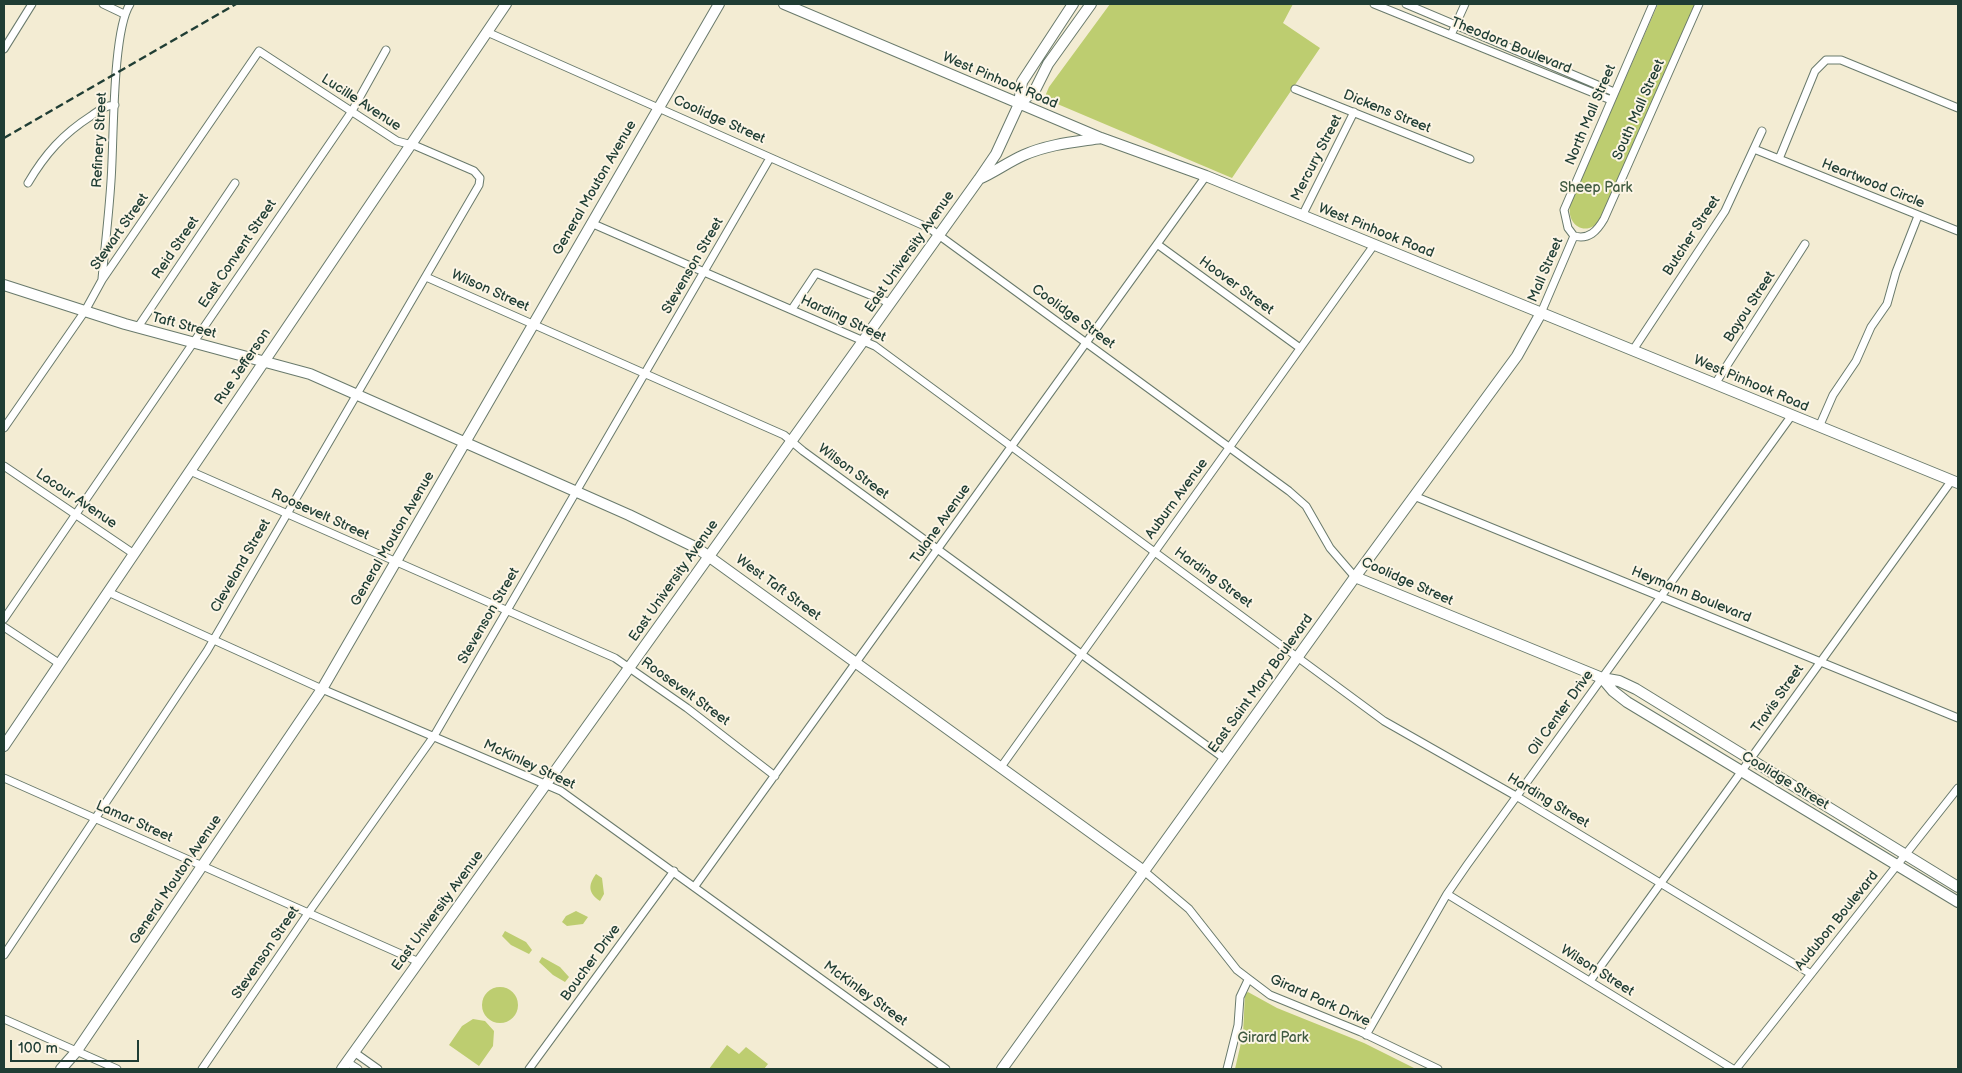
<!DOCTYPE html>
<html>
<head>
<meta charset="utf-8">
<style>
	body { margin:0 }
	#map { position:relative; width:1962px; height:1073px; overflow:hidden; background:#f3ecd3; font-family:"Balsamiq Sans",sans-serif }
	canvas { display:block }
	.frame { position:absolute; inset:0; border:5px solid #1f3d34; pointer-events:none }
	.scale { position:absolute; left:10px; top:1040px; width:129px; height:22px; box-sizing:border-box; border:2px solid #1f3d34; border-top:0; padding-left:6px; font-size:15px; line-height:18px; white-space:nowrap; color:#1f3d34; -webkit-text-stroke:4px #fcf5e5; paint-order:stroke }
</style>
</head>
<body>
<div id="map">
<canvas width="1962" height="1073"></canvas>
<div class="frame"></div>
<div class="scale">100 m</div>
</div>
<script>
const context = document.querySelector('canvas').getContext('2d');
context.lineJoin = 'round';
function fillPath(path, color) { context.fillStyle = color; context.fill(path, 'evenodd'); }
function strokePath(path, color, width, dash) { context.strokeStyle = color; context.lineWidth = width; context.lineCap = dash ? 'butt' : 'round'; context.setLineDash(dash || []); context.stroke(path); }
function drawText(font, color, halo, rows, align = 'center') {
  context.font = font + ' "Balsamiq Sans",sans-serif'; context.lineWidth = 4; context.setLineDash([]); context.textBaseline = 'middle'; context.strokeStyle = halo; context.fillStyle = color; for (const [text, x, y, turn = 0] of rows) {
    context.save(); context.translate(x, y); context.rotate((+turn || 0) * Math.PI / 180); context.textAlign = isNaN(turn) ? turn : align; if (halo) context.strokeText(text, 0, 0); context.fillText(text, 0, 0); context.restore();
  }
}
fillPath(new Path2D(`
	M1110,4h183l-10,19 37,25 -88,130 -184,-78 -2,-6 3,-7z
	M1658,4h37l-94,215c-14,20 -37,6 -30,-17z
	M596,874l6,4 2,16 -4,7c-12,-8 -12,-16 -4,-27z
	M576,911l12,6 -5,7 -16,2 -5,-4 4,-6z
	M505,931l21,11 6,8 -3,4 -18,-9 -9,-9z
	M542,957l18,10 9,10 -4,5 -12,-7 -14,-13z
	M482 1005a18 18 0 1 1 36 0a18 18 0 1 1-36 0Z
	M1248,992l29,16 87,35 52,26h-181l8,-35 2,-40z
	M473,1019l12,2 9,10 -1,15 -14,20 -30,-21 13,-19z
	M727,1045l12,9 7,-7 22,17 -4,5h-55z`), '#bdcd70');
const street = new Path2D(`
	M103,4l21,10
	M1374,4l237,96
	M1406,4l208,88
	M487,32l442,196 360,263 17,15 24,42 25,29
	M1451,35l14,-31
	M4,49l28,-45
	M1295,89l175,70
	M1754,149l204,82
	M1779,159l36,-88 11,-11h15l117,48
	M28,183c17,-29 35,-49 63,-67 8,-6 15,-11 24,-11
	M1302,216l52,-104
	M591,223l284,123 509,375 132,75 295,178
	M1574,236c15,4 23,-5 30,-17l95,-215
	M1574,236l-6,-8 -4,-18 89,-206
	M1157,244l143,104
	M426,277l358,158 19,16 422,308
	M102,279c3,-33 7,-66 9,-98 3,-39 1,-149 19,-177
	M792,309l24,-36 74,30
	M1541,313l33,-77
	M138,327l97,-144
	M1633,350l92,-139 37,-80
	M1715,384l90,-140
	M1819,427l14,-32 23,-34 15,-34 16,-23 9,-32 22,-56
	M4,428l81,-117 17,-31 157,-229 138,90 19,5 58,25 6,7 -1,7 -272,466 -203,304
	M4,466l130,88
	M190,471l425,187 72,50 88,68
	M1414,496l544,222
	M108,592l214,97 239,102 385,278
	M4,619l348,-508 34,-61
	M4,627l56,37
	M1001,767l373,-522
	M4,778l415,184
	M1144,871l45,38 48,61 33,25 91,37 77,37
	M695,886l511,-710
	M1447,894l286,175
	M1590,981l362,-501
	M4,1019l113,50
	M1366,1035l81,-141 20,-29 325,-450
	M354,1052l24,17
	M347,1062l11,7
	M202,1069l107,-157 125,-176 336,-578
	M529,1069l145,-198
	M1227,1069l11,-44 2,-28 8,-17
	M1736,1069l222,-281`);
const secondary = new Path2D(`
	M784,4l317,134 105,38 752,307
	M1019,104l16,-14 13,-26 43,-60
	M979,179c16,-7 29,-17 45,-24 25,-11 51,-13 77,-17
	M4,285l121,39 185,50 319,141 68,33 447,323
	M1355,577l247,101 17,3 17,8 322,198
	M1602,678l11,13 14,11 331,200
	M4,746l502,-742
	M61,1069l15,-17 246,-363 397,-685
	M342,1069l637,-890 17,-25 23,-50 3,-22 51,-78
	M1002,1069l353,-492 162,-221 24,-43`);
strokePath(street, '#697a6c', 9);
strokePath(secondary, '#697a6c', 12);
strokePath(street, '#fff', 7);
strokePath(secondary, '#fff', 10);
strokePath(new Path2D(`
	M4,138l232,-134`), '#1f3d34', 2.5, [8, 4]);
drawText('14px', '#1f3d34', '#fcf5e5', [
	["Theodora Boulevard",1511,46,22],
	["West Pinhook Road",1000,81,23],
	["Lucille Avenue",361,103,33],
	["South Mall Street",1639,110,-66],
	["Dickens Street",1387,112,22],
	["North Mall Street",1591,115,-67],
	["Coolidge Street",719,120,24],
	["Refinery Street",100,140,-87],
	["Mercury Street",1317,158,-63],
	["Heartwood Circle",1873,184,22],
	["General Mouton Avenue",595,188,-60],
	["West Pinhook Road",1376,231,22],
	["Stewart Street",120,232,-55],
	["Butcher Street",1692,236,-57],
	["Reid Street",176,248,-56],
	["East University Avenue",910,252,-55],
	["East Convent Street",238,254,-56],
	["Stevenson Street",693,266,-60],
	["Mall Street",1546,270,-67],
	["Hoover Street",1236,286,36],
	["Wilson Street",490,291,24],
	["Bayou Street",1750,307,-57],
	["Coolidge Street",1073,317,36],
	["Harding Street",843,319,25],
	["Taft Street",184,326,15],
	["Rue Jefferson",243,367,-56],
	["West Pinhook Road",1751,384,23],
	["Wilson Street",853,472,36],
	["Lacour Avenue",76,499,34],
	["Auburn Avenue",1177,499,-54],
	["Roosevelt Street",320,515,24],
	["Tulane Avenue",941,524,-55],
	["General Mouton Avenue",393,539,-60],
	["Cleveland Street",241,566,-60],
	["Harding Street",1213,578,36],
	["East University Avenue",674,581,-55],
	["Coolidge Street",1407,582,24],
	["West Taft Street",778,588,36],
	["Heymann Boulevard",1691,595,22],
	["Stevenson Street",489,616,-60],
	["East Saint Mary Boulevard",1261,684,-54],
	["Roosevelt Street",685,692,36],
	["Travis Street",1778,699,-55],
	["Oil Center Drive",1561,713,-54],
	["McKinley Street",529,765,25],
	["Coolidge Street",1785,781,31],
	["Harding Street",1548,801,31],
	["Lamar Street",134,822,24],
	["General Mouton Avenue",176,880,-56],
	["East University Avenue",438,911,-54],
	["Audubon Boulevard",1837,921,-51],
	["Stevenson Street",266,953,-56],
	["Boucher Drive",591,963,-54],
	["Wilson Street",1597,971,32],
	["McKinley Street",865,994,36],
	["Girard Park Drive",1320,1001,24]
]);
drawText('14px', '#3f5a40', '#fcf5e5', [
	["Sheep Park",1596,188],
	["Girard Park",1273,1038]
]);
</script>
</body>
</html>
